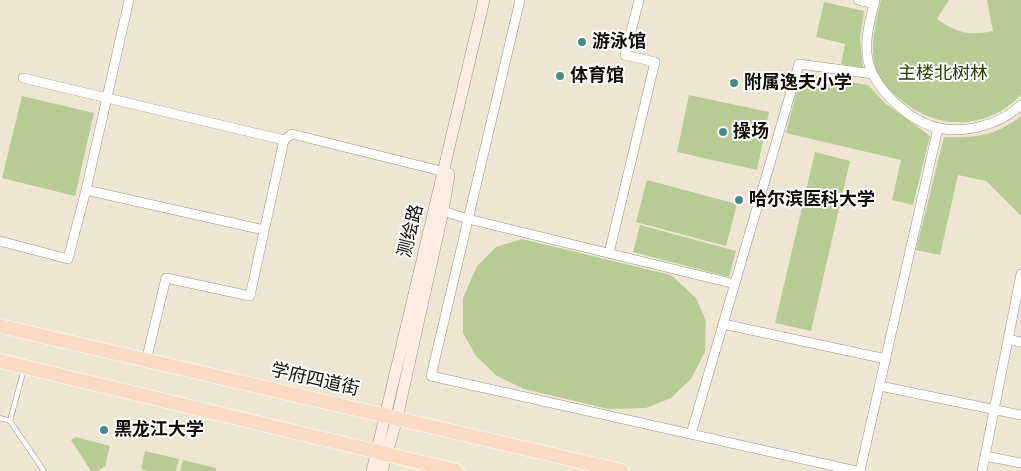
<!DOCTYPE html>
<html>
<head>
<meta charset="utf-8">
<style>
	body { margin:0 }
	canvas { display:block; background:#eee6d3 }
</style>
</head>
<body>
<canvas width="1021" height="471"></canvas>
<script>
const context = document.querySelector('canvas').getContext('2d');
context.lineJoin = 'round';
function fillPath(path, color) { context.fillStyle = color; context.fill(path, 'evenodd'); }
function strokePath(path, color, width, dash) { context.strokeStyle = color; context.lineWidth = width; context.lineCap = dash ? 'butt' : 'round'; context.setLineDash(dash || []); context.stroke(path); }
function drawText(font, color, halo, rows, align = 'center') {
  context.font = font + ' Karla,"Noto Sans SC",sans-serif'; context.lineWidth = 4; context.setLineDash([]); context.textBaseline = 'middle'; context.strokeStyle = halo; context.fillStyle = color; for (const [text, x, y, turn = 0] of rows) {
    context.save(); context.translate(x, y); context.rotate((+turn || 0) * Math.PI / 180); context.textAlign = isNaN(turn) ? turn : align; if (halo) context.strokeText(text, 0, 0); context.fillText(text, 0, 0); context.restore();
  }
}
fillPath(new Path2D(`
	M881,0h68l-12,19c20,14 32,17 56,12l-6,-31h34v95c-34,35 -83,36 -120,5 -8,-6 -18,-15 -23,-25 -10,-25 -3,-50 3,-75z
	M824,2l40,9 -4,27 3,30 -22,-4 4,-20 -29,-7z
	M809,75l59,10 18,19 44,32 -17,69 -21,-5 9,-40 -115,-27 10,-39z
	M689,95l80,17 -12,58 -80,-18z
	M22,96l72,17 -19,83 -73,-18z
	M1021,116v100l-35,-35 -28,-6 -18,80 -24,-5 28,-113c32,1 51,-1 77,-21z
	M815,152l35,9 -39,170 -36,-8z
	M647,180l90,24 -11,42 -90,-24z
	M640,225l96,26 -7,26 -96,-25z
	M522,239l149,36 25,23 10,23 -1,31 -14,27 -20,19 -25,10 -37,1 -85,-20 -27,-13 -21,-20 -13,-23v-35l14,-32 19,-19z
	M76,437l34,9 -5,20 -8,5h-6l-20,-31z
	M145,451l34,8 -3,12h-28l-7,-2z
	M183,460l33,8v3h-36z`), '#b6cc94');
const service = new Path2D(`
	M24,369l-14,52 34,50
	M0,418l10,3`);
const minor = new Path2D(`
	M520,0l-89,376 425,95
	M858,0l16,4
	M875,0c-5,20 -11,40 -7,60 6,29 42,62 71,68 27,6 62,-4 82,-23
	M23,78l261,62 8,-6 157,39
	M86,190l43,-190
	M443,211l25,8 267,65
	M0,241l68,18 18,-69 178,40
	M609,253l46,-191 -30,-7 14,-55
	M723,324l163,35
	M1008,339l13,3
	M146,361l20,-83 84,18 34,-156
	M880,386l141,29
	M691,434l108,-370 74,10
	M985,456l36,7
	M860,471l78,-343
	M982,471l39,-197`);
const secondary = new Path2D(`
	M372,471l112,-471
	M382,471l15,-53 46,-207 6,-36`);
const primary = new Path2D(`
	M0,326l622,145
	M0,361l457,110`);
strokePath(service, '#9a9281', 5.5);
strokePath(minor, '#9a9281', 10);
strokePath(secondary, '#9a9281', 12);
strokePath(primary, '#fff', 15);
strokePath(service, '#fff', 4.5);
strokePath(minor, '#fff', 9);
strokePath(secondary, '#fdece2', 11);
strokePath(primary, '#fbdac4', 14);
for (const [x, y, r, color] of [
	[582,42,5,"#448c89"],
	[560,76,5,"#448c89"],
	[734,83,5,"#448c89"],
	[723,132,5,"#448c89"],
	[739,200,5,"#448c89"],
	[104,430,5,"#448c89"]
]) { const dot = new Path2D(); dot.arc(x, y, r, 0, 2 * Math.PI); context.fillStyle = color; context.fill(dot); strokePath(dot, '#fff', 2); }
drawText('bold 18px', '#0f0c06', '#fff', [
	["游泳馆",592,42],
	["体育馆",570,76],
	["附属逸夫小学",744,83],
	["操场",733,132],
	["哈尔滨医科大学",749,200],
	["黑龙江大学",114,430]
], 'left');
drawText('18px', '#2b3c00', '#fff', [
	["主楼北树林",943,74]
]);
drawText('18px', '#0f0c06', '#fff', [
	["测绘路",411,231,-76],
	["学府四道街",315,380,13]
]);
</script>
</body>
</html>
